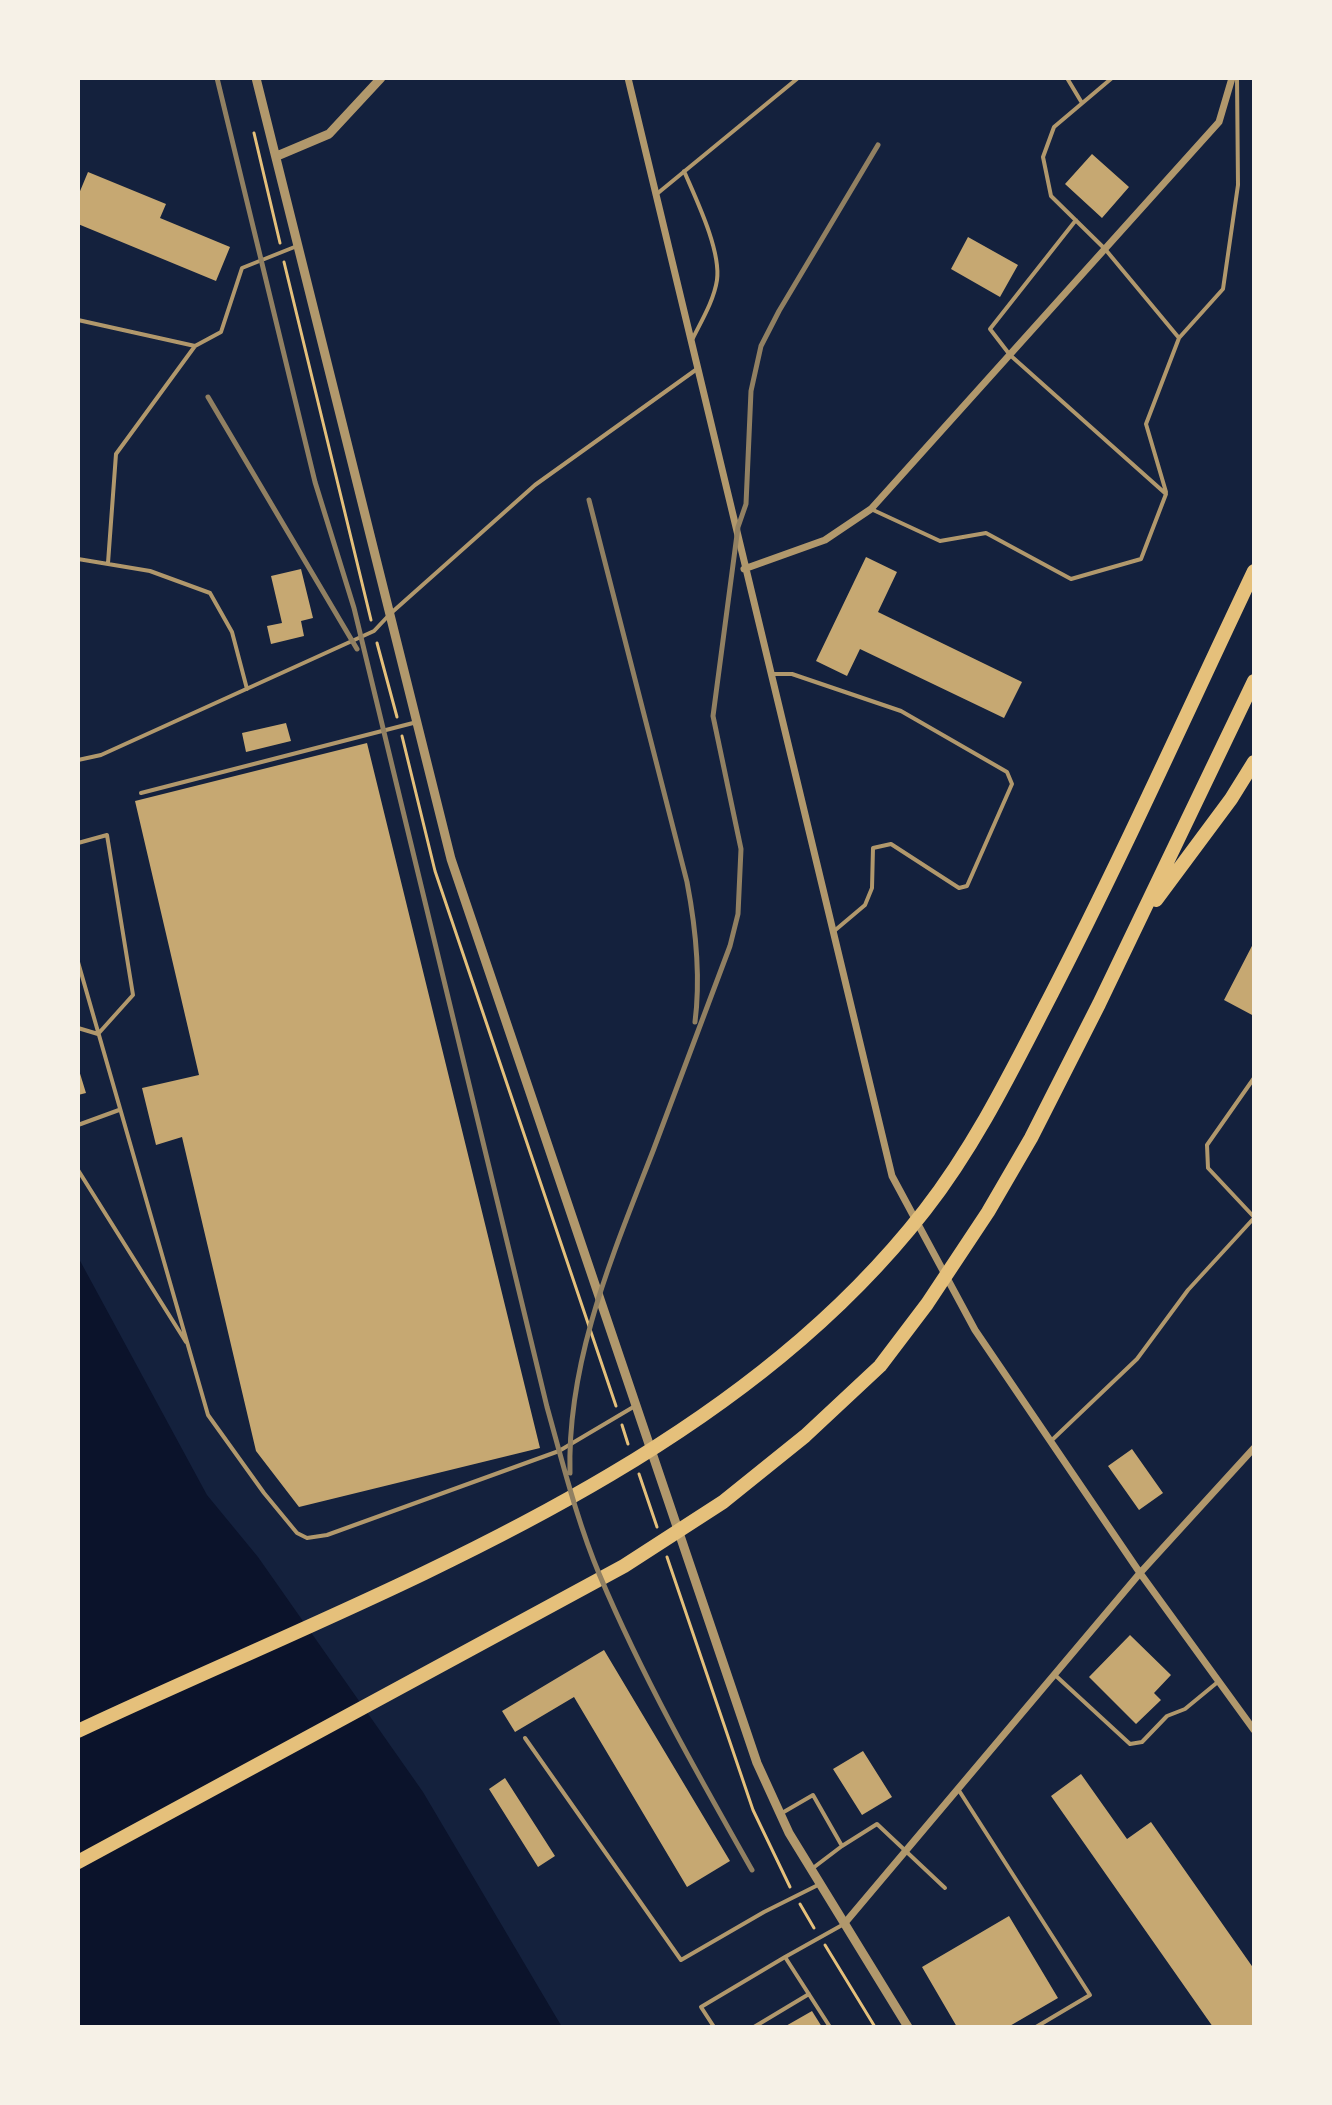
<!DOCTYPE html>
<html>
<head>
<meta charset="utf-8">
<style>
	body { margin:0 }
	#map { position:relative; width:1332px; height:2105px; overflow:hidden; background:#14213d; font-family:Commissioner,sans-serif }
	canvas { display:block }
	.frame { position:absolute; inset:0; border:80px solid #f6f1e7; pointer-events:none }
</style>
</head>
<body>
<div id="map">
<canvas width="1332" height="2105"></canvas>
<div class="frame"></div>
</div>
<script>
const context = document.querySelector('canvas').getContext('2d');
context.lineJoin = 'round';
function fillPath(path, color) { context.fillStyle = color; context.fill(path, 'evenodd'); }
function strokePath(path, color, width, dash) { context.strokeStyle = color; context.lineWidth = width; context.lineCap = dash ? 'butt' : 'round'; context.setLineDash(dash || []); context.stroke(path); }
fillPath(new Path2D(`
	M78,1257l129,238 51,62 165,235 139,235h-484z`), '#0b132b');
fillPath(new Path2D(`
	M1092,154l37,33 -27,31 -37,-34z
	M88,172l78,32 -6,14 70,29 -14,34 -138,-57v-28z
	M968,237l50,28 -18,32 -49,-28z
	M866,557l31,15 -19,40 144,70 -18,36 -144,-69 -13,27 -31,-15z
	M301,569l12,49 -12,3 3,15 -33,8 -4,-18 15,-3 -11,-47z
	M286,723l5,18 -45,11 -4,-19z
	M367,743l173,705 -241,59 -43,-56 -74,-314 -26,8 -14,-57 57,-13 -64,-274z
	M1254,942v74l-30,-16z
	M78,1067l8,26 -8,2z
	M1132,1449l31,44 -24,17 -31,-44z
	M1130,1635l41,40 -17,18 7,7 -25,24 -47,-47z
	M604,1650l126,211 -43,26 -113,-190 -59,35 -13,-21z
	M863,1751l29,46 -30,18 -29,-46z
	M1081,1774l46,65 24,-17 103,147v58h-41l-162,-231z
	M505,1778l50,78 -17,11 -49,-78z
	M1009,1916l49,82 -50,29h-51l-35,-60z
	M812,2011l10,16h-38z`), '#c6a872');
strokePath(new Path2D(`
	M254,133l26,110
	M284,262l87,358
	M377,643l20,74
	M402,736l33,135 181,535
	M622,1425l6,19
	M639,1474l18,53
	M667,1557l86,253 37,77
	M800,1904l14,24
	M825,1945l50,82`), '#e5c07b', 3);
strokePath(new Path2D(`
	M1067,78l15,25
	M1112,78l-58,49 -11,30 8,39 54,53 74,89 -33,86 20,68
	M684,171c12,28 37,79 33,109 -3,20 -15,40 -24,58
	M658,193l140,-115
	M78,320l117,26
	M1179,338l44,-49 15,-104 -1,-107
	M871,509l69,32 46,-8 85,46 70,-20 25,-65 -156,-139 -20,-26 86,-109
	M78,559l72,12 60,22 22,39 15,57
	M108,563l8,-109 79,-108 26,-14 21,-64 55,-22
	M772,674h20l109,37 106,61 5,12 -45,102 -8,2 -68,-44 -18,4 -1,40 -7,17 -32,27
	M78,760l23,-5 273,-124 16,-17 145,-129 162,-116
	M141,793l276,-71
	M78,843l29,-8 26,160 -35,39
	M78,962l130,453 56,78 33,40 10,5 20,-3 232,-84 76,-45
	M78,1028l20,6
	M1254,1078l-47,67 1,23 46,49
	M78,1125l41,-15
	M78,1170l108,172
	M1052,1440l85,-81 51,-69 66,-72
	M1055,1675l75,69 12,-2 25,-26 18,-7 34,-28
	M525,1738l156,222 83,-48 54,-27
	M958,1789l132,206 -54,32
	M782,1813l31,-18 29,51 -29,22
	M842,1846l35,-22 68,64
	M714,2027l-13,-20 84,-50
	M754,2027l55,-33
	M830,2027l-45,-70 59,-33`), '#b1986c', 4);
strokePath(new Path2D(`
	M628,78l264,1098 83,154 165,243 114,157
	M744,569l81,-29 46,-31 348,-387 13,-44
	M844,1924l296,-351 114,-125`), '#b1986c', 7);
strokePath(new Path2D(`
	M256,78l195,781 306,904 32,70 119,194
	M277,156l52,-22 52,-56`), '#b1986c', 9);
strokePath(new Path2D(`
	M1156,900l75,-101 23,-37
	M78,1731c293,-138 642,-258 847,-521 52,-67 88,-142 127,-217 71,-138 135,-281 202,-422
	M78,1862l546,-296 99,-64 82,-66 75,-70 47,-62 61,-92 43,-74 68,-134 155,-323`), '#e5c07b', 14);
strokePath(new Path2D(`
	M217,78l98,404 39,126 193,799c16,57 30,114 53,169 43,102 97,197 152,294
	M208,397l149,252
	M589,500l98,382c9,47 14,93 8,140
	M570,1473c-3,-113 43,-219 83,-322 26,-68 51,-137 77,-205l8,-32 3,-65 -28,-133 25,-189 8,-23 5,-113 10,-45 18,-35 99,-166`), '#918062', 5);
</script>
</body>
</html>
